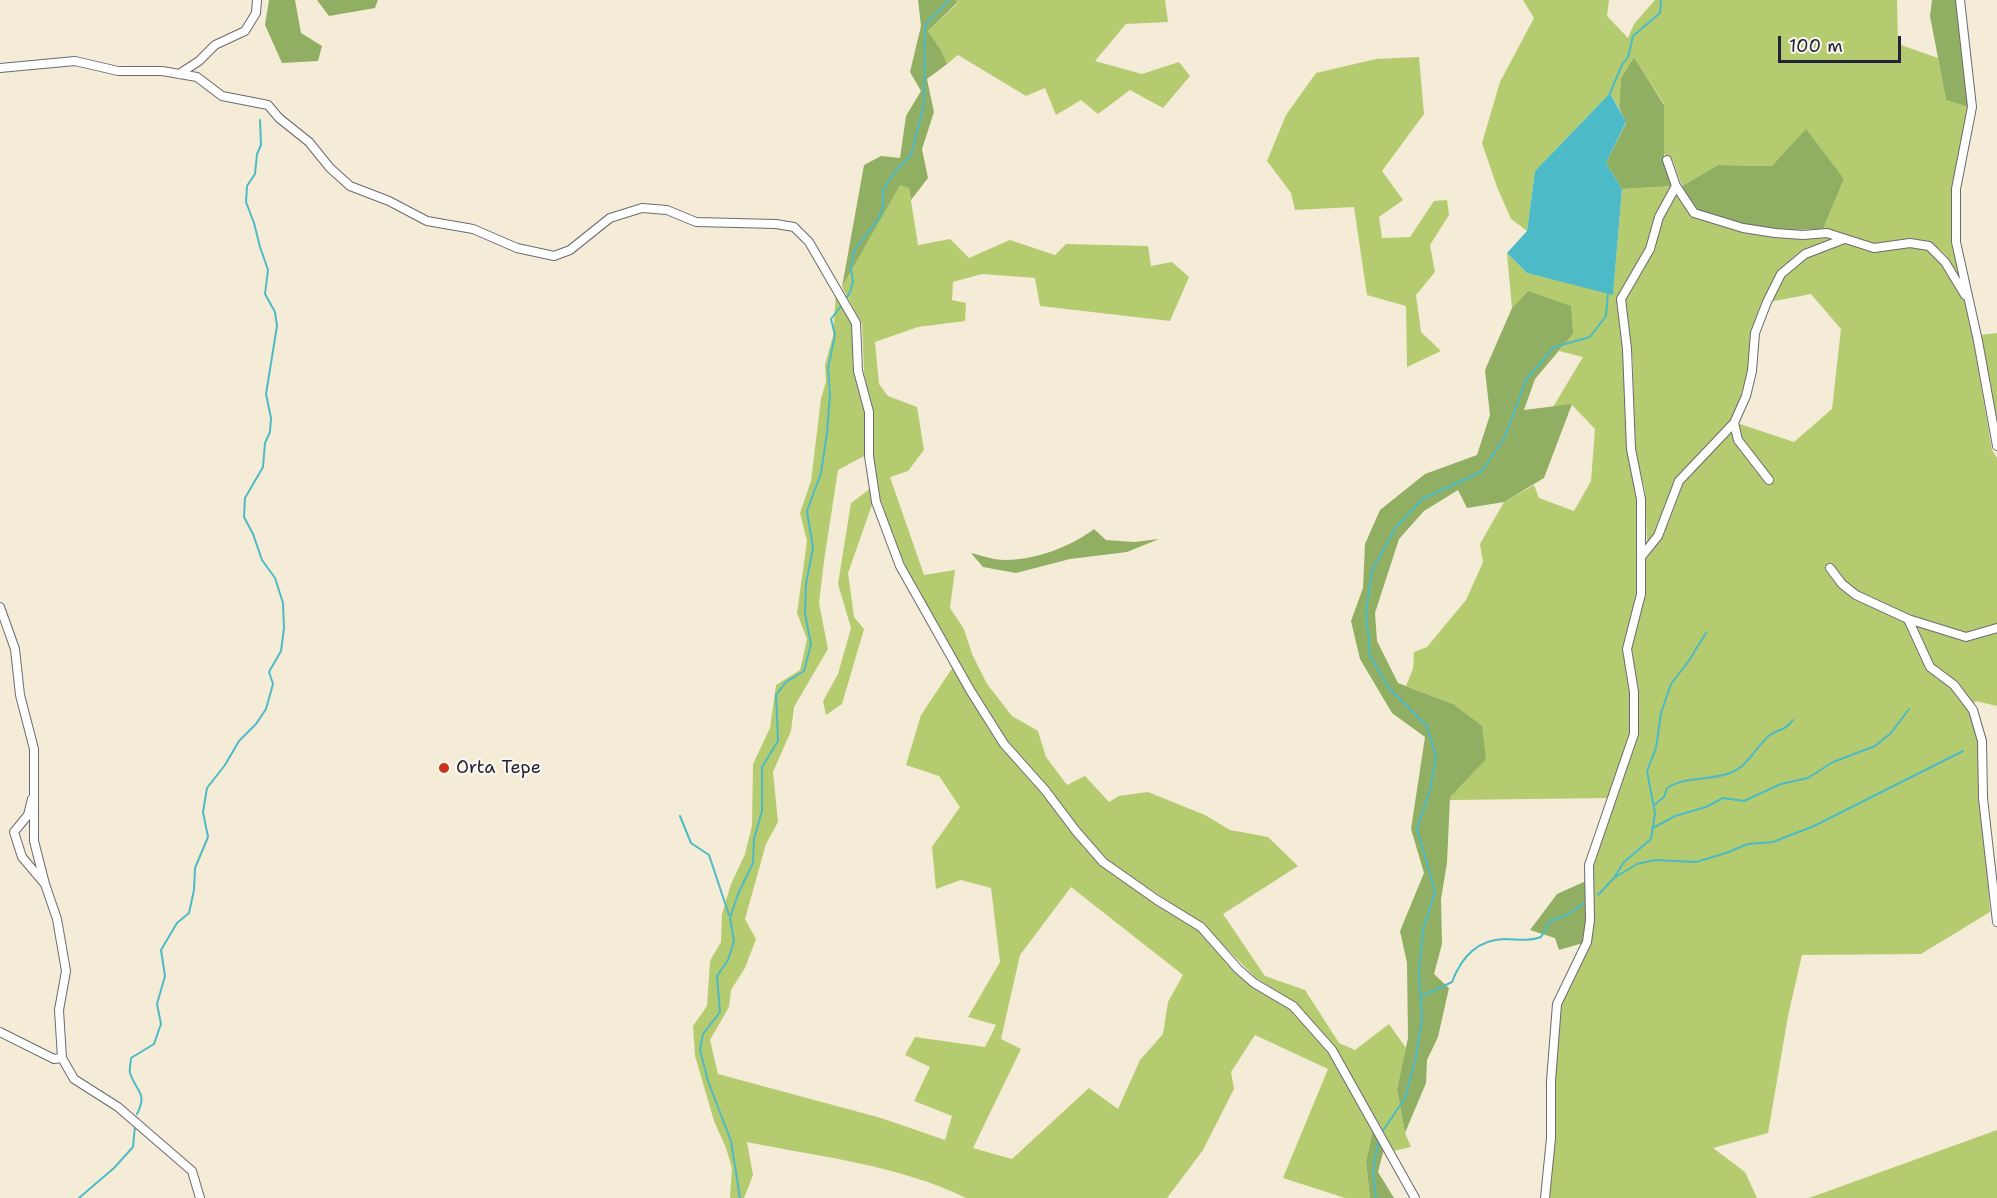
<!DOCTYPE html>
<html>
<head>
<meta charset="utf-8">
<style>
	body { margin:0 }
	#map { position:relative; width:1997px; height:1198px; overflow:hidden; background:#f5ecd7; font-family:"Shantell Sans",sans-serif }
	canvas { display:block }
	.scale { position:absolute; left:1778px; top:36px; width:123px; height:27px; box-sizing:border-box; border:3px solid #22223b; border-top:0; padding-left:8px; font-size:18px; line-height:21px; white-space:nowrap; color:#22223b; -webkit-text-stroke:4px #fbf7ec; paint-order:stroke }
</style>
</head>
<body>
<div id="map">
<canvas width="1997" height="1198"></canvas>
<div class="scale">100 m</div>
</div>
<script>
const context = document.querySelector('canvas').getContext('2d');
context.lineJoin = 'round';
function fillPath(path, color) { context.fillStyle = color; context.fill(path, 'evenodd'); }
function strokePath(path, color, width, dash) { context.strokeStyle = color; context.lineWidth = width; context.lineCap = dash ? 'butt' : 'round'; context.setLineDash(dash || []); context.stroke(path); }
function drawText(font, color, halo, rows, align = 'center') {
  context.font = font + ' "Shantell Sans",sans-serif'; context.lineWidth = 4.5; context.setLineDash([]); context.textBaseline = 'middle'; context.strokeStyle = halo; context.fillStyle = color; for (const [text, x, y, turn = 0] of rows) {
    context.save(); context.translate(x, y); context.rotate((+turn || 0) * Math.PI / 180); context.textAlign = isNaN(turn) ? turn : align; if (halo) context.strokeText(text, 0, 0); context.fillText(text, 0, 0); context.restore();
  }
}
fillPath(new Path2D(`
	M956,0h209l3,22 -42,2 -31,37 47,13 37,-12 11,14 -27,32 -33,-18 -32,24 -17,-14 -25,15 -11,-27 -19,8 -68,-41 -11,9 -6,-14 -13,-19 29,-27z
	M1523,0h86l-2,16 21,22 6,-14 21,-24h242l1,44 40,14 8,42 22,7 -15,89 8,87 -15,-28 -15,-13 -20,-3 -36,5 -52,-15 21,-50 -72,-13 -54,-1 -36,21 -10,-28 -8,-4v-50l-30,-47 -13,21 -2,30 -9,-15 -75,78 -8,60 -16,-12 -14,-32 -15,-44 18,-61 34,-64z
	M1419,57l5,57 -42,57 21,29 -24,17 3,21 28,-1 24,-36 13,-1 2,15 -19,30 5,27 -19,23 5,37 20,19 -34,16 -1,-61 -39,-11 -13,-88 -59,3 -4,-17 -24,-32 19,-46 30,-42 60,-14z
	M900,184l9,4 9,57 32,-6 19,19 41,-18 45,15 11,-11 82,2 3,20 21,-4 17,15 -19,44 -130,-15 -5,-28 -53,-4 -29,8 -1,18 14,3 -1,18 -47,6 -43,15 4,42 9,12 29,11 7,43 -16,21 -18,6 34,98 31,-5 -5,38 14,21 8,25 15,30 25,32 26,15 8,26 21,28 18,-9 24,26 10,-6 29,-4 57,23 25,15 38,7 30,29 -75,48 42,62 40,14 34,53 16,7 34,-26 17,24 -9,41 8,44 6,14 -17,4 -58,-102 -40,-46 -40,-25 -54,-54 -95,-64 -28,-31 -29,-39 -42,-48 -35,-54 -65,-117 -13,-27 -15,-46 -7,-43 -1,-41 -8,-42 -2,-48 -20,-37z
	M1673,186l-17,31 -10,31 -27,52 20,199 -1,95 -14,55 7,45v39l-20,65 -161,2 3,-96 -47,-18 7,-17 1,-17 13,-5 39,-47 17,-38 -3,-18 24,-42 30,-17 5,13 35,13 17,-30 4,-52 -23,-24 -19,2 30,-50 -24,-6 14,-17 -45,-43 -16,17 -5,-55 20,20 86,21 9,-105z
	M1676,191l16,24 32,12 18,5 37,4h49l11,3 -61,34 -26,57 -3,43 -6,22 -11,26 -57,58 -20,54 -8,9 -2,-51 -11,-45 -1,-84 -8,-65z
	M1844,241l30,10 37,-5 17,3 15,14 24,41 25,146 5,8v167l-31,10 -57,-19 -18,-9 -51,-20 66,33 21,50 24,17 19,25 9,30 11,170 -69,42 -119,1 -14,61 -20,117 -55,15 32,24 12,26h-208l5,-62v-59l7,-72 30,-63 3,-22 -1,-55 45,-130v-44l-7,-42 14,-54 -1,-33 17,-24 21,-55 51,-55 35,55 5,-4 -32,-40 -4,-16 57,19 38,-33 9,-80 -30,-35 -42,8 14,-27 23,-18z
	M836,292l18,32 12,88v43l-28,15 -14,91 -5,42 9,46 -34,58 -3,24 -18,41 5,50 -12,22 -21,75 11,20 -11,29 -14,22 -2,17 -19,33 8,34 163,44 64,22 7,-24 -38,-15 16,-34 -25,-12 10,-18 70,10 11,-22 -28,-8 32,-55 -9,-74 -30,-8 -25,9 -4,-42 28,-40 -21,-31 -33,-11 15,-50 32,-48 122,168 27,30 95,64 40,42 54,37 39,44 43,77 -7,33 4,36h-25l-62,-20 45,-109 -73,-34 -24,37 3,17 -31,61 -36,48h-201c-67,-33 -146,-41 -219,-56l6,33 -9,23h-14l2,-30 -6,-20 -12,-27 -19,-65 -2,-30 14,-20 3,-45 11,-19 1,-28 9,-30 14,-30 7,-28 1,-62 17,-36 6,-43 24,-15 7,-31 -10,-26 10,-72 -7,-28 11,-32 10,-82 5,-18 -1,-16 8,-29zM1071,887l112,88 -15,27 -5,32 -23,26 -22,49 -29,-21 -77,71 -39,-11 48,-99 -20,-10 19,-84z
	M1997,333v93l-16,-91z
	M871,488l2,14 -25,71 6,44 10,12 -22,75 -16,11 -3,-14 15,-27 13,-46 -13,-44 13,-81z
	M1913,623l54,18 30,-9v74l-21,-5 -3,3 -41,-40z
	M1997,1130v68h-188z`), '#b5cb6f');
fillPath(new Path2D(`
	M269,0h26l6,33 21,13 -4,15 -36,2 -17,-38z
	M317,0h61l-3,8 -46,8z
	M918,0h38l1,3 -29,28 13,19 6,14 -20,15 7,33 -12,37 6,29 -17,22 -2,-12 -9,-3 -58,102 22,-122 17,-9 19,2 6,-42 15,-25 -11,-19 11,-46z
	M1932,0h25l11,107 -22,-7 -16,-84z
	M1634,57l30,48v56l9,25 -51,3 -16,-26 20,-40 -7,-15 2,-30z
	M1806,129l38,50 -21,50 -34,1 -44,-4 -49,-16 -14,-24 36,-21 54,1z
	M1528,291l43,15 2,28 -38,45 -11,31 48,-6 -28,74 -40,24 -37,6 -9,-18 -34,21 -25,28 -24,74 2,28 21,42 55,21 29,22 4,33 -36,38 -3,66 -6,36 1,45 -8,30 15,14 -11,49 -11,23 -1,23 -21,50 -8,-44 11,-51 -1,-75 -7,-32 24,-58 -13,-44 14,-92 -33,-24 -32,-54 -9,-38 12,-33 2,-44 15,-34 45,-36 52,-19 13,-40 -5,-45 27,-62z
	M1094,529l12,11 28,2 25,-3 -32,13 -57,7 -54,14 -33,-6 -12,-14c8,2 15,4 23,6 31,5 76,-11 100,-30z
	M1586,881v38l-3,24 -24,7 -4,-12 -25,-8 27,-36z
	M1373,1129l11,20 -6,23 16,26h-24l-4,-36z`), '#90af62');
fillPath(new Path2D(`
	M1610,93l16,29 -20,41 16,26 -9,106 -86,-22 -20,-20 20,-22 8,-60z`), '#4dbbc7');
strokePath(new Path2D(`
	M1610,93l12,-28 6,-8 5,-21 27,-23 1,-13
	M845,300l5,-8 3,-10 -2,-14 3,-17 25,-33 4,-11v-17l11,-17 17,-18 13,-51 1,-79 24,-25
	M1654,805l10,-8 3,-9c18,-12 42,-7 63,-15 18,-6 26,-27 40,-38 10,-7 13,-3 23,-15
	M680,816l11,27 18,12 20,60
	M1653,828l22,-12 31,-9 17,-9 21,3 37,-17 27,-6 25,-16 42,-16 16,-13 18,-24
	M1614,878l10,-16 27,-23 4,-26 -8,-42 9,-23 5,-35 10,-29 17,-22 18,-29
	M1598,895l16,-17 23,-14 18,-4 41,2 30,-9 22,-9 25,-2 41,-16 149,-75
	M1422,996l30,-14c9,-24 24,-42 52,-43 13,0 24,3 37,-2l9,-16 17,-6 20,-14
	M137,1114c11,-22 -1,-22 -7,-41 -1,-5 1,-11 1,-15l23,-14 7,-20 -4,-20 8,-28 -4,-26 16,-27 12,-10 5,-23 1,-22 13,-31 -5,-25 4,-24 18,-23 14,-24 17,-17 10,-15 7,-25 -4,-12 12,-21 3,-23 -1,-25 -8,-25 -13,-18 -9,-26 -9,-17 1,-19 18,-31 2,-24 5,-11 1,-14 -5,-24 11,-68 -2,-14 -10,-18 3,-24 -8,-23 -6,-24 -8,-21 1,-16 8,-12 2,-20 4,-9 -1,-25
	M1382,1132l23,-34 11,-41 6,-39 -3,-44 4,-44 12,-38 -18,-64 13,-38 6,-34 -9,-30 -38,-38 -19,-32 -4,-45 6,-41 24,-43 26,-28 59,-27 23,-33 22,-59 28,-33 36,-10 16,-21 2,-23
	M79,1198l35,-30 19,-21 2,-21
	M740,1198l-9,-57 -23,-60 -8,-31 3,-16 17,-22 -3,-36 11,-16 6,-19 -4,-23 8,-24 15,-31 1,-24 8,-28v-44l16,-26 -2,-46 10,-13 18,-11 7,-27 -6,-30 1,-30 7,-36 -6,-37 14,-38 6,-40 3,-39 -2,-26 7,-33 -4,-16 11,-14
	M1376,1198l-3,-27 6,-34`), '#4dbbc7', 2);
const street = new Path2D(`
	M1960,0l12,107 -16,82v53l22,99 19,105
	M0,68l75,-7 43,10h44l35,6 25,19 46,9 11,13 30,24 21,26 20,18 39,15 38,20 46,8 44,19 37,8 16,-6 40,-32 32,-10 25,2 29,12 80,2 18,3 15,15 47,81 2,48 11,41v44l7,46 24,64 70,124 34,54 41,46 31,41 27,31 54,38 44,27 37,42 16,14 39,23 39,44 83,148
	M179,74l20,-13 16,-16 30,-14 11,-18 1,-13
	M1667,160l9,26 18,27 49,15 32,5 28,2 24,-2 47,15 36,-5 19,3 16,16 20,33
	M1769,480l-31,-40 -4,-17 12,-27 6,-25 3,-38 12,-31 14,-28 24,-20 39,-15
	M1641,557l17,-21 21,-55 55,-58
	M1830,568l12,16 14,11 52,24 58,18 31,-9
	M0,607l15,42 5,46 14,54v92l11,43 12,35 9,52 -7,39 3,48 12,21 44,28 74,64 8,27
	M1908,619l22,48 24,18 19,25 9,31 1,57 14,124
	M32,799l-4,16 -14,17 8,25 22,26
	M0,1032l54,27 8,-1
	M1545,1198l6,-60v-57l6,-77 30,-62 3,-22 -1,-55 45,-131v-42l-7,-43 14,-55v-95l-10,-50 -4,-100 -6,-50 29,-50 9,-32 17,-31`);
strokePath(street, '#6c6972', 10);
strokePath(street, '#fff', 8);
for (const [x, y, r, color] of [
	[444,768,6,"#c8321e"]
]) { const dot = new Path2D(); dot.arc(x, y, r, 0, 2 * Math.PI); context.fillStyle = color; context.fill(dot); strokePath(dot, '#fbf7ec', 2); }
drawText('18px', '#22223b', '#fbf7ec', [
	["Orta Tepe",456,768]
], 'left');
</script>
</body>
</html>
